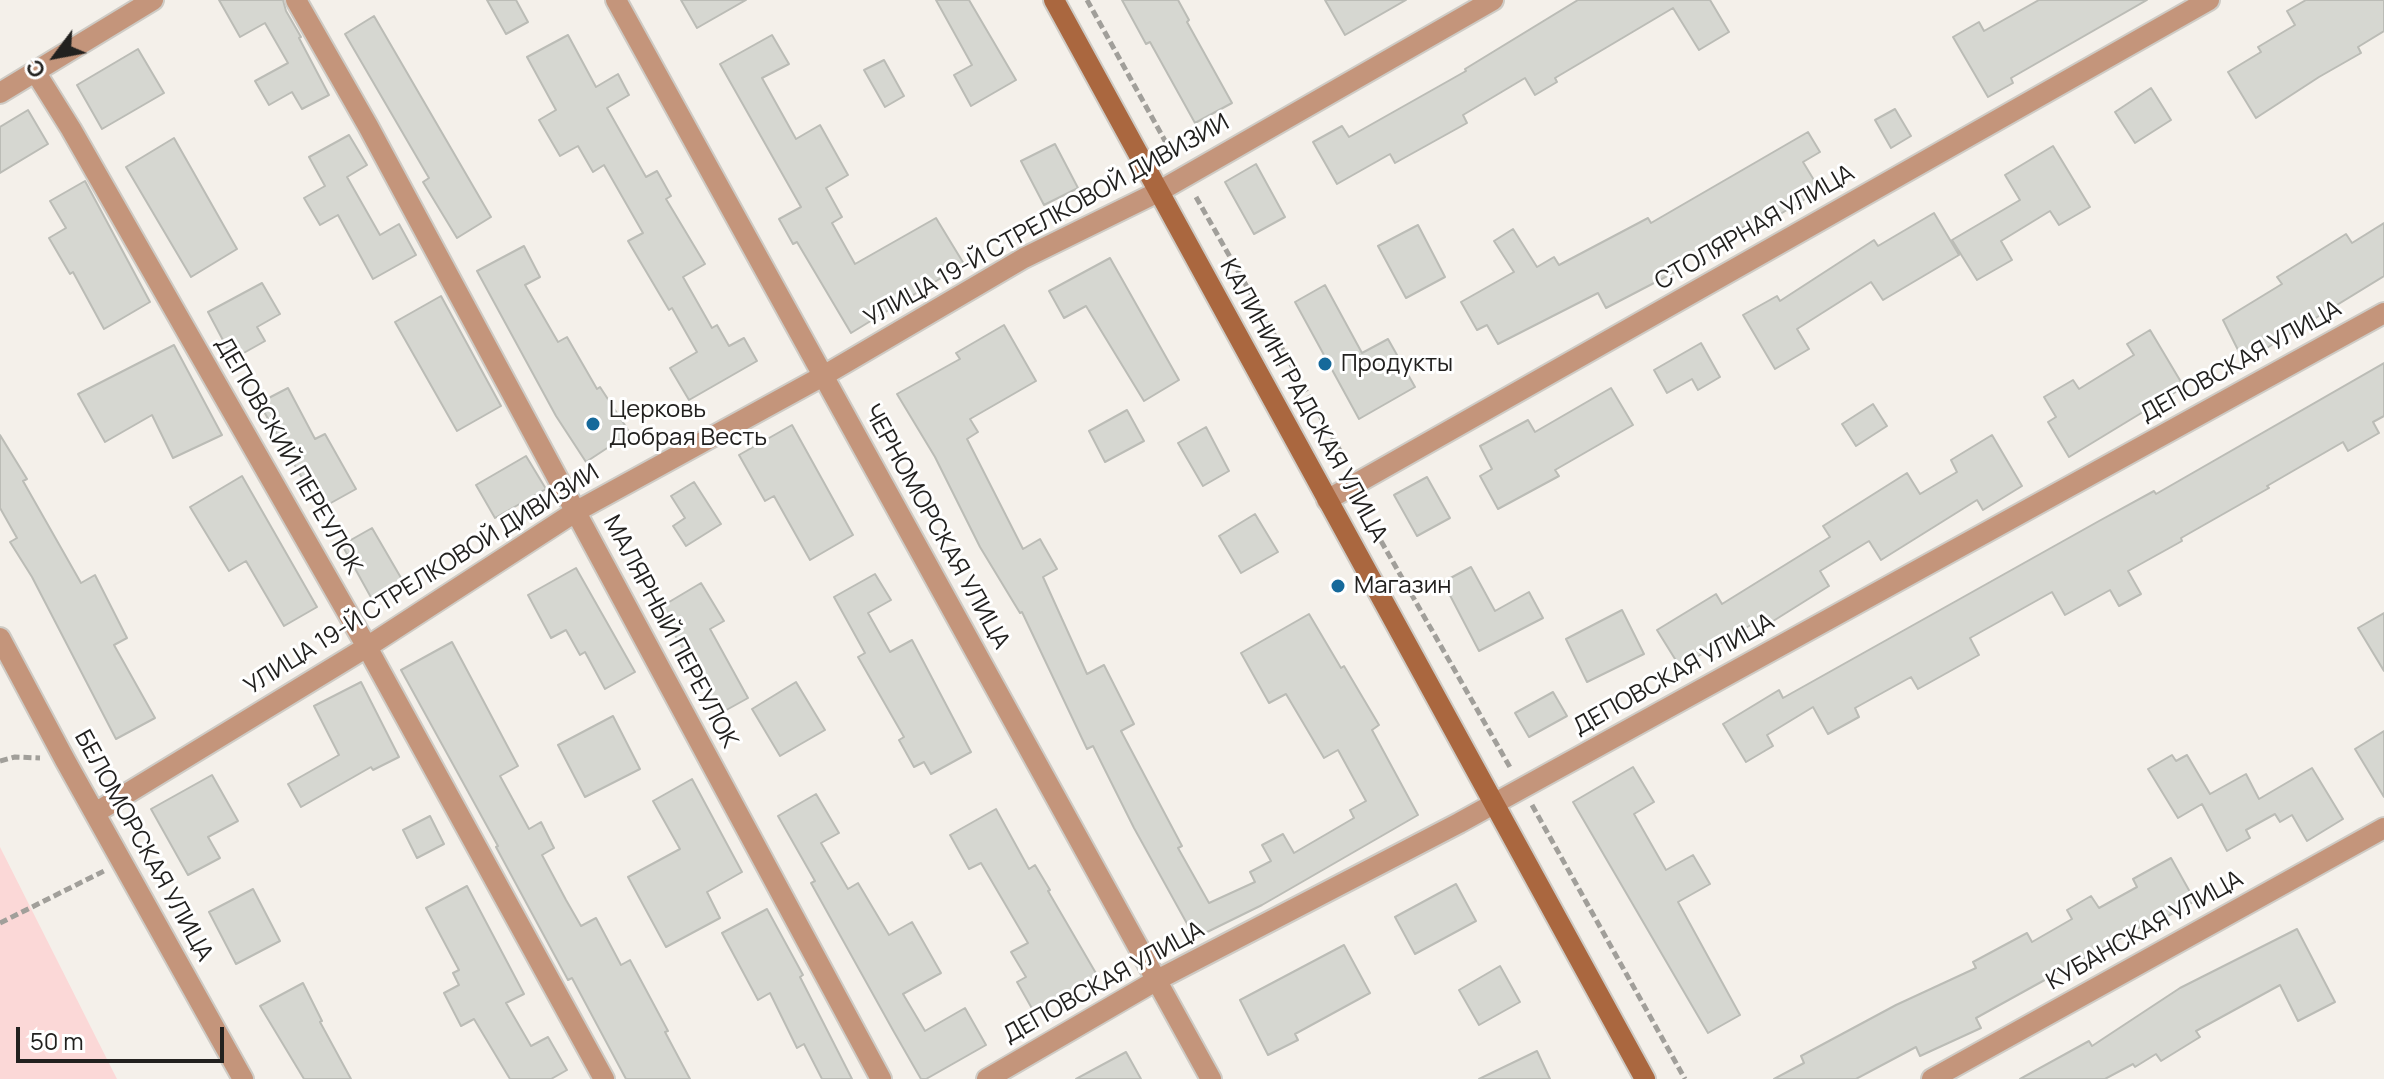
<!DOCTYPE html>
<html>
<head>
<meta charset="utf-8">
<style>
	body { margin:0 }
	#map { position:relative; width:2384px; height:1079px; overflow:hidden; background:#f4f0ea; font-family:Manrope,sans-serif }
	canvas { display:block }
	.north { position:absolute; left:16px; top:16px; width:80px; height:80px; -webkit-text-stroke:6px #fff; paint-order:stroke; rotate:238deg; font-size:22px; font-weight:700; line-height:32px; text-align:center; color:#22211f }
	.north::after { content:''; display:block; margin:auto; width:28px; height:36px; background:#22211f; clip-path:polygon(50% 0,100% 100%,50% 72%,0 100%) }
	.scale { position:absolute; left:16px; top:1027px; width:208px; height:36px; box-sizing:border-box; border:4px solid #22211f; border-top:0; padding-left:10px; font-size:24px; line-height:28px; white-space:nowrap; color:#22211f; -webkit-text-stroke:6px #fff; paint-order:stroke }
</style>
</head>
<body>
<div id="map">
<canvas width="2384" height="1079"></canvas>
<div class="north">С</div>
<div class="scale">50 m</div>
</div>
<script>
const context = document.querySelector('canvas').getContext('2d');
context.lineJoin = 'round';
function fillPath(path, color) { context.fillStyle = color; context.fill(path, 'evenodd'); }
function strokePath(path, color, width, dash) { context.strokeStyle = color; context.lineWidth = width; context.lineCap = dash ? 'butt' : 'round'; context.setLineDash(dash || []); context.stroke(path); }
function drawText(font, color, halo, rows, align = 'center') {
  context.font = font + ' Manrope,sans-serif'; context.lineWidth = 6; context.setLineDash([]); context.textBaseline = 'middle'; context.strokeStyle = halo; context.fillStyle = color; for (const [text, x, y, turn = 0] of rows) {
    context.save(); context.translate(x, y); context.rotate((+turn || 0) * Math.PI / 180); context.textAlign = isNaN(turn) ? turn : align; if (halo) context.strokeText(text, 0, 0); context.fillText(text, 0, 0); context.restore();
  }
}
fillPath(new Path2D(`
	M0,847l117,232h-117z`), '#fbd8d7');
const building = new Path2D(`
	M219,0h64l3,11 15,26 -2,1 30,57 -27,14 -10,-17 -23,13 -14,-24 33,-18 -23,-40 -25,14z
	M487,0h29l12,22 -22,12z
	M681,0h65l-49,28z
	M936,0h33l47,80 -45,26 -17,-31 18,-10z
	M1122,0h56l11,20 -2,2 45,81 -37,20 -45,-81 -4,2z
	M1325,0h81l-61,35z
	M1578,0h132l19,32 -30,18 -26,-42 -118,70 2,4 -22,13 -10,-17 -62,37 4,8 -72,40 -5,-9 -53,30 -24,-42 29,-16 7,11 117,-66 -1,-2z
	M2039,0h108l-136,78 2,5 -25,14 -35,-60 26,-15 5,9z
	M2306,0h78v31l-26,16 3,6 -42,24 -63,41 -28,-46 33,-20 -3,-5 37,-22 -8,-14z
	M374,16l117,201 -34,21 -34,-56 6,-4 -84,-144z
	M568,35l28,52 22,-13 11,21 -22,13 39,69 11,-6 14,25 -5,3 39,65 -22,13 29,51 5,-3 12,21 15,-8 13,23 -68,39 -19,-32 27,-16 -25,-44 -3,2 -41,-69 15,-8 -39,-68 -11,7 -15,-26 -18,10 -21,-36 17,-10 -29,-53z
	M772,35l17,29 -27,14 34,61 24,-14 28,50 -22,13 16,29 -10,6 23,41 81,-46 28,46 -113,69 -54,-91 -4,2 -14,-25 22,-12 -81,-143z
	M138,49l26,44 -62,36 -25,-44z
	M884,60l20,36 -19,11 -21,-37z
	M2151,88l20,32 -36,23 -20,-31z
	M1895,109l16,27 -20,12 -16,-28z
	M28,110l20,34 -48,29v-46z
	M1808,132l12,20 -17,10 17,28 -48,29 -4,-6 -94,53 3,5 -71,37 -8,-15 -100,51 -11,-19 -10,5 -16,-28 53,-30 -20,-31 19,-12 24,38 17,-10 5,8 89,-47 3,5z
	M349,135l18,30 -20,12 33,58 19,-11 17,31 -43,24 -35,-64 -18,10 -16,-27 21,-12 -16,-29z
	M174,138l63,111 -46,28 -65,-110z
	M1055,144l23,44 -34,17 -23,-44z
	M2053,146l37,61 -31,18 -9,-14 -49,30 11,19 -35,20 -25,-40 68,-40 -15,-25z
	M1256,164l29,53 -31,17 -29,-52z
	M85,181l65,121 -46,27 -31,-57 -3,2 -21,-36 17,-10 -16,-27z
	M1934,213l25,42 -76,45 -12,-18 -74,47 12,20 -34,20 -32,-54 34,-19 3,5 94,-61 4,6z
	M2384,223v53l-140,86 -21,-42 59,-36 -5,-7 69,-43 6,9z
	M1418,225l27,52 -39,21 -28,-52z
	M524,246l16,31 -15,8 33,57 9,-5 30,52 3,-2 30,46 -44,29 -30,-46 -79,-145z
	M1110,258l69,122 -35,21 -58,-95 -22,12 -15,-27z
	M262,283l18,31 -23,13 8,14 -32,18 -25,-47z
	M1325,285l37,68 26,-14 27,48 -56,32 -64,-117z
	M441,296l60,110 -44,25 -62,-109z
	M1004,325l32,56 -66,38 8,13 -11,7 56,110 17,-10 17,30 -14,8 44,97 17,-9 30,59 -13,7 61,115 -4,2 31,55 46,-21 -5,-10 21,-11 -9,-16 21,-11 11,19 60,-35 -4,-8 16,-9 -28,-51 -14,8 -38,-64 -17,9 -28,-50 68,-39 32,54 3,-2 35,59 -7,5 46,85 -156,90 -67,33 -61,-110 -41,-82 -6,3 -65,-137 -2,1 -40,-66 -45,-90 -38,-63 63,-35 -4,-6z
	M2150,330l34,57 -115,70 -21,-35 8,-5 -12,-20 29,-17 6,9 55,-34 -7,-11z
	M1701,343l19,34 -22,13 -6,-11 -25,14 -13,-23z
	M174,345l48,90 -49,23 -21,-43 -47,27 -27,-48z
	M2384,363v53l-11,6 6,11 -31,18 -5,-9 -76,44 2,2 -88,50 1,3 -54,30 13,23 -22,12 -9,-16 -45,25 -13,-23 -82,46 9,17 -61,34 -7,-12 -56,31 4,9 -31,17 -15,-27 -46,28 6,11 -27,16 -23,-38 56,-34 4,8 316,-177 55,-30 2,3z
	M288,388l27,51 10,-5 31,55 -36,20 -61,-106z
	M1611,388l22,37 -78,45 4,6 -61,33 -18,-33 12,-7 -12,-23 48,-26 7,12z
	M1873,404l14,22 -31,20 -14,-22z
	M1127,410l17,31 -39,21 -16,-31z
	M792,425l61,110 -43,25 -36,-64 -9,5 -26,-46z
	M1206,427l23,44 -26,15 -25,-43z
	M0,435l27,44 -4,2 58,102 14,-8 32,63 -13,7 41,73 -39,21 -84,-162 -22,-35 7,-4 -17,-30z
	M1992,435l30,51 -39,24 -6,-10 -96,60 -12,-19 -49,30 9,15 -59,37 -4,-7 -86,51 -23,-37 59,-36 6,10 108,-67 -7,-11 84,-53 13,21 37,-22 -6,-12z
	M526,456l20,33 -51,29 -19,-33z
	M242,476l75,131 -33,19 -38,-65 -17,10 -39,-64z
	M1427,477l23,41 -33,18 -23,-41z
	M694,482l27,42 -35,22 -13,-20 12,-8 -14,-22z
	M1255,514l23,38 -37,21 -22,-37z
	M372,528l32,55 -31,18 -31,-56z
	M1471,567l24,44 34,-19 14,26 -64,33 -36,-69z
	M576,568l59,104 -30,17 -20,-37 -5,3 -14,-25 -15,8 -23,-43z
	M875,574l16,26 -23,13 22,39 22,-12 59,112 -40,22 -7,-12 -10,5 -15,-27 5,-3 -46,-80 7,-4 -31,-56z
	M701,583l23,38 -14,8 38,69 -27,15 -62,-105z
	M1622,610l22,44 -57,28 -21,-43z
	M2384,613v58l-26,-43z
	M452,642l66,124 -18,10 29,53 12,-7 13,26 -12,7 24,45 15,26 15,-8 25,47 9,-5 38,71 -3,1 25,47h-64l-54,-101 -4,2 -72,-133 2,-1 -97,-176z
	M361,682l38,75 -26,13 -2,-3 -70,40 -13,-23 51,-29 -25,-49z
	M796,682l29,48 -45,26 -28,-47z
	M1553,692l14,24 -38,21 -14,-24z
	M613,716l27,53 -55,28 -27,-52z
	M2384,731v66l-29,-48z
	M2172,755l4,6 11,-6 23,39 36,-20 13,25 53,-31 31,51 -36,22 -15,-26 -12,7 -5,-8 -29,16 4,8 -23,13 -25,-47 -24,14 -30,-49z
	M1633,767l21,35 -20,12 32,56 27,-15 17,29 -32,18 62,113 -32,18 -135,-231z
	M212,775l26,46 -30,16 12,21 -32,17 -37,-66z
	M692,779l50,93 -35,20 13,26 -54,29 -38,-70 52,-28 -27,-48z
	M816,794l23,39 -18,10 27,46 10,-6 31,52 23,-13 29,51 -38,21 22,37 40,-23 21,37 -60,34h-5l-27,-47 -83,-149 4,-2 -37,-65z
	M996,809l33,60 6,-4 15,25 -2,1 49,84 -63,37 -17,-30 9,-5 -15,-25 17,-9 -47,-80 -12,6 -19,-34z
	M430,816l14,28 -27,14 -14,-28z
	M2171,858l24,43 -38,21 -2,-3 -179,99 5,10 -61,28 -4,-9 -60,32h-82l30,-16 -3,-7 95,-51 80,-37 -3,-6 54,-29 5,9 40,-23 -5,-9 24,-14 8,12 38,-21 -4,-8z
	M1456,884l20,37 -61,33 -20,-37z
	M467,886l57,108 -18,9 25,43 17,-9 19,33 -16,9h-41l-36,-60 -13,7 -17,-33 15,-8 -6,-12 6,-3 -33,-62z
	M253,889l27,52 -44,23 -27,-52z
	M767,909l36,66 -3,2 52,102h-30l-18,-35 -7,4 -27,-55 -12,7 -36,-67z
	M2297,929l38,73 -37,19 -18,-36 -84,46 4,6 -39,24 -5,-7 -21,13 -2,-3 -28,15h-85l69,-38 3,5 88,-58z
	M1344,945l26,48 -75,41 3,6 -30,15 -28,-55z
	M1500,966l20,36 -41,23 -20,-35z
	M303,983l19,38 -2,1 31,57h-47l-44,-73z
	M1537,1051l13,28h-71z
	M1126,1052l15,27h-65z`);
fillPath(building, '#d6d7d1');
strokePath(building, '#bbbcb6', 2);
const minor = new Path2D(`
	M296,0l72,126 513,953
	M616,0l595,1079
	M36,73l35,56 296,518 237,432
	M0,93l153,-93
	M1327,500l882,-500
	M0,638l65,122 178,319
	M95,813l272,-166 208,-135 248,-136 201,-118 134,-66 335,-192
	M987,1079l170,-99 302,-157 925,-510
	M1932,1079l452,-251`);
const secondary = new Path2D(`
	M1054,0l591,1079`);
strokePath(minor, '#cecbc5', 24);
strokePath(secondary, '#cecbc5', 24);
strokePath(new Path2D(`
	M1087,0l87,157
	M1196,197l151,266
	M1381,541l130,228
	M0,761l15,-4 25,1
	M1532,805l153,274
	M0,923l104,-52`), '#a19f9a', 5, [8, 4]);
strokePath(minor, '#c4957b', 20);
strokePath(secondary, '#aa673f', 20);
for (const [x, y, r, color] of [
	[1325,364,8,"#16699a"],
	[593,424,8,"#16699a"],
	[1338,586,8,"#16699a"]
]) { const dot = new Path2D(); dot.arc(x, y, r, 0, 2 * Math.PI); context.fillStyle = color; context.fill(dot); strokePath(dot, '#fff', 3); }
drawText('24px', '#22211f', '#fff', [
	["УЛИЦА 19-Й СТРЕЛКОВОЙ ДИВИЗИИ",1047,221,-29],
	["СТОЛЯРНАЯ УЛИЦА",1755,228,-30],
	["ДЕПОВСКАЯ УЛИЦА",2241,362,-29],
	["КАЛИНИНГРАДСКАЯ УЛИЦА",1303,401,61],
	["ДЕПОВСКИЙ ПЕРЕУЛОК",288,456,60],
	["ЧЕРНОМОРСКАЯ УЛИЦА",936,527,61],
	["УЛИЦА 19-Й СТРЕЛКОВОЙ ДИВИЗИИ",422,580,-32],
	["МАЛЯРНЫЙ ПЕРЕУЛОК",670,632,62],
	["ДЕПОВСКАЯ УЛИЦА",1674,675,-29],
	["БЕЛОМОРСКАЯ УЛИЦА",143,846,61],
	["КУБАНСКАЯ УЛИЦА",2145,931,-29],
	["ДЕПОВСКАЯ УЛИЦА",1104,983,-29]
]);
drawText('24px', '#22211f', '#fff', [
	["Продукты",1341,364],
	["Церковь",609,410],
	["Добрая Весть",609,438],
	["Магазин",1354,586]
], 'left');
</script>
</body>
</html>
